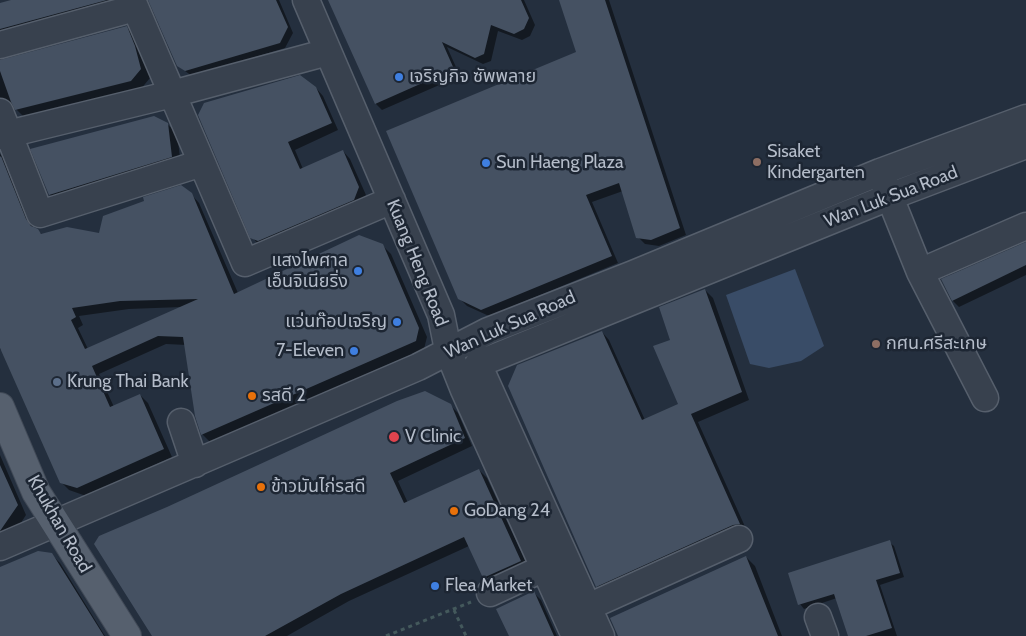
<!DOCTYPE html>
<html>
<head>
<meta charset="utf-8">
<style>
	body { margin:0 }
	canvas { display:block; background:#242f3e }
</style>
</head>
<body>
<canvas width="1026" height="636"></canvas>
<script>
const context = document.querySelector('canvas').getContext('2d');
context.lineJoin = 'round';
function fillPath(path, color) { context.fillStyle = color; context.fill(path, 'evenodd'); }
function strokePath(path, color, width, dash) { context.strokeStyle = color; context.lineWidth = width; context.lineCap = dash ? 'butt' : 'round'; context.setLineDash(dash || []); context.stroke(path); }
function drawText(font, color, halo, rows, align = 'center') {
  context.font = font + ' Cabin,"Noto Sans Thai",sans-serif'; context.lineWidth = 5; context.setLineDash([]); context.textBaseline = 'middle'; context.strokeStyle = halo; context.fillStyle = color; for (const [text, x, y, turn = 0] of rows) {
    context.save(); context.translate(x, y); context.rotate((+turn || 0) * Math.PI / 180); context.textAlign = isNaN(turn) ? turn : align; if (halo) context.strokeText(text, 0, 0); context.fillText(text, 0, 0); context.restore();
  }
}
fillPath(new Path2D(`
	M795,269l29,77 -23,15 -32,7 -19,-4 -24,-69z`), '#394c67');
fillPath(new Path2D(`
	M16,0h113l-129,42v-38z
	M150,0h129l14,33 -8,15 -93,28 -14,-10z
	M330,0h194l11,25 -5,11 -8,4 -24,-9 -7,30 -8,3 -36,-17 13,29 -78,34 -6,-6z
	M560,0h49l77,235 -27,11 -14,-2 -7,-7 -15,-46 -31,11 26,61 -129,53 -22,-10 -8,-8 118,-246z
	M126,27l9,9 9,20 6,22 -10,12 -114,29 -13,-13h-9l-4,3v-48z
	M316,88l7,8 15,34 -43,20 8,19 40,-18 7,8 16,36 -6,12 -101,38 -7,-8 -53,-122z
	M167,124l10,9 4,33 -122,38 -9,-9 -18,-46z
	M0,154l7,7 26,67 10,7h57l91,-41 8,9 39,90 144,-48 9,9 36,83 -3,12 -214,93 -8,-8 -16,-89 -20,-1 -67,30 15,33 26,-12 8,8 24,54 -86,39 -17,-6 -8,-8 -57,-129 -4,-4zM182,307l-94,42 -10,-21 5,-3 -4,-9 50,-7z
	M1026,244v31l-67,32 -6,-6 -11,-21z
	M705,290l8,8 36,102 -51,22 49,109 -142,63 -8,-8 5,-254 7,8 36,80 35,-16 -9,-63z
	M450,405l8,8 14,33 -74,35 10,22 71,-33 8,8 42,91 -37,17 -8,-8 -15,-32 -120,55 -62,35h-134z
	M0,455l26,60 -11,17 -15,6z
	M889,542l5,4 10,31 -24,8 17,51h-48l-12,-38 -33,11 -4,-5z
	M52,555l8,8 45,73h-105v-68z
	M746,557l9,9 27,70h-163z
	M534,593l7,7 16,36h-47z`), '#0007');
fillPath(new Path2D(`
	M11,0h96l-107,29v-26z
	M148,0h128l12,27 -8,16 -95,28 -8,-5z
	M328,0h193l8,18 -5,11 -10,5 -23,-9 -7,29 -9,4 -33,-16 12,27 -79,35z
	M559,0h46l75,228 -29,12 -15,-2 -17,-55 -33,12 26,61 -131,54 -23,-11 -72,-168 190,-79z
	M127,26l8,20 6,23 -10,12 -116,29 -4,-8 -11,-31v-11z
	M300,75l16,12 16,36 -44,19 12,27 43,-19 16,37 -5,13 -96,41 -8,-3 -52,-123 6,-12z
	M154,116l14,7 4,34 -123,38 -19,-46z
	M1,156l25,63 5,7 7,3 3,5 26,-7 32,6 4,-17 41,-15 -1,-4 38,-12 11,8 42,101 125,-59 24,9 36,84 -3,13 -215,94 -6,-19 -12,-79 -25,-1 -66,30 18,41 30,-13 24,55 -87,39 -17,-5 -60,-135v-191zM198,299l-113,50 -14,-29 5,-3 -4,-9 48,-7z
	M1026,242v23l-74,36 -11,-22z
	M705,289l37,103 -51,22 49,110 -7,1 -137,62 -88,-201 9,-21 85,-34 40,89 36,-16 -25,-58 17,-6 -11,-33z
	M425,391l26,13 14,34 -75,35 14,30 75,-34 42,92 -38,17 -19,-41 -123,57 -76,42h-113l-58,-92 5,-8 68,-29 230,-106z
	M0,465l18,40 -18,26z
	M890,540l10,33 -24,7 16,48 -26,8h-18l-14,-42 -36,11 -10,-32z
	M38,551l14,2 52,83h-104v-69z
	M746,556l32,80h-160l-8,-18z
	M534,591l20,45h-45l-13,-27z`), '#455162');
const minor = new Path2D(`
	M132,0l113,263 147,-63
	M306,0l135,315 7,35 16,40 111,246
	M0,45l135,-37
	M0,112l40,102 162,-51
	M0,136l172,-42 156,-42
	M883,180l37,92 65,126
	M920,272l106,-46
	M478,364l411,-167 137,-52
	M478,364l123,272
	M181,422l14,42
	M0,547l418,-180 70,-36 145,-57 247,-102 146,-54
	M490,593l54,-25
	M588,607l151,-68
	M818,617l7,19`);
const major = new Path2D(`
	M0,407l36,85 91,144`);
strokePath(minor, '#565f6c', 29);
strokePath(major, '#414a57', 30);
strokePath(new Path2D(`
	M454,610l12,26
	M386,636l85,-34`), '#44595c', 3, [4, 4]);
strokePath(minor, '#38414e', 26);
strokePath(major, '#56606e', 28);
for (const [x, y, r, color] of [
	[399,77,5,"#3f7fe0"],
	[757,162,5,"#8d6e63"],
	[486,163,5,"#3f7fe0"],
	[358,271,5,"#3f7fe0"],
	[397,322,5,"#3f7fe0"],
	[876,344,5,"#8d6e63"],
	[354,351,5,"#3f7fe0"],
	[57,382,5,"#5c6f8a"],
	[252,396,5,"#e8710a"],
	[394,437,6,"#e0444e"],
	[261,487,5,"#e8710a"],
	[454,511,5,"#e8710a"],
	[435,586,5,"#3f7fe0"]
]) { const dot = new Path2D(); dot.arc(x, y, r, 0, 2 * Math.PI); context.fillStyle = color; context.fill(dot); strokePath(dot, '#1d2633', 2); }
drawText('18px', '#b4bcc9', '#1d2633', [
	["เจริญกิจ ซัพพลาย",409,77],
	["Sisaket",767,152],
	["Kindergarten",767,173],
	["Sun Haeng Plaza",496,163],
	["แสงไพศาล",348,261,"right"],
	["เอ็นจิเนียริ่ง",348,282,"right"],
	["แว่นท๊อปเจริญ",387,322,"right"],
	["กศน.ศรีสะเกษ",886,344],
	["7-Eleven",344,351,"right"],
	["Krung Thai Bank",67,382],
	["รสดี 2",262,396],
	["V Clinic",405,437],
	["ข้าวมันไก่รสดี",271,487],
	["GoDang 24",464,511],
	["Flea Market",445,586]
], 'left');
drawText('18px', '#b4bcc9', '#1d2633', [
	["Wan Luk Sua Road",891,197,-21],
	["Kuang Heng Road",417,263,68],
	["Wan Luk Sua Road",510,325,-24],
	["Khukhan Road",59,524,60]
]);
</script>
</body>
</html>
